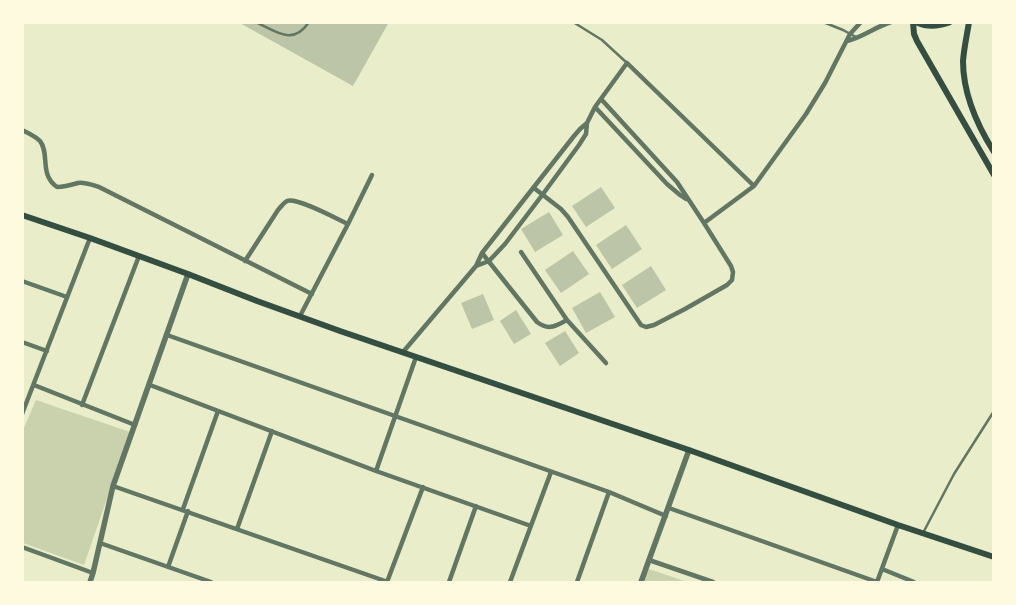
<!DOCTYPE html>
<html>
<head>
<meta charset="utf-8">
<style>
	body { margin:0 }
	#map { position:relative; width:1016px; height:605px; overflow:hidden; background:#e9edc9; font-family:Cabin,sans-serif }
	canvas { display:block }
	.frame { position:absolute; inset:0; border:24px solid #fefae0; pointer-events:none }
</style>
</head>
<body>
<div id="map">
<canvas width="1016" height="605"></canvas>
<div class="frame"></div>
</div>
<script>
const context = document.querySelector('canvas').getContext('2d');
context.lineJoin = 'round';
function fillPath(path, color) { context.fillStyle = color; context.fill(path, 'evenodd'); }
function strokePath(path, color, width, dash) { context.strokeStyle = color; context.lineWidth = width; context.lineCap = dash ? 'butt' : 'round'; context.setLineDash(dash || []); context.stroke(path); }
fillPath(new Path2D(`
	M36,400l94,32 -46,133 -61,-22v-113z
	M646,568l41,14h-46z`), '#cad2ad');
fillPath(new Path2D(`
	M238,22h151l-36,64z
	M601,187l14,21 -29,19 -14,-21z
	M549,212l14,23 -28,17 -14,-23z
	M626,225l16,24 -30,20 -16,-24z
	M573,251l16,23 -28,19 -16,-23z
	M651,266l15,24 -29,18 -15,-23z
	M600,292l15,25 -29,16 -14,-25z
	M483,294l11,26 -22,9 -11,-26z
	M516,310l15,24 -17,10 -14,-23z
	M565,331l14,22 -19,13 -15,-23z`), '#bcc5a7');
strokePath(new Path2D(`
	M256,22c21,10 37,24 53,0
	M573,22l29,18 25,23
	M823,22l20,8 13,7
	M923,533l31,-59 40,-63`), '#617663', 2.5);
strokePath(new Path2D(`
	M847,41c16,-4 28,-14 44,-19
	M601,99l76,83 27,41 50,-37 52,-72 19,-31 25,-49 11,-12
	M595,107l72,77 13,11 6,4
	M22,130c6,3 13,6 18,11 10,12 -1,34 17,46 7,0 14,-2 21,-4 7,-1 14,2 21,4l213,107
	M534,188l27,21 7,8 73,108 5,2 8,-2 31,-16 42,-24 5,-5 1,-8 -2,-6 -27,-43
	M521,252l46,68 39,43
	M482,253l55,69c12,9 18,4 30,-2
	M245,261l33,-51c3,-3 5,-7 9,-9 10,-4 50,18 61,23
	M476,266l13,-5 16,-17 38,-50 36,-49 7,-11 1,-11 8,-16 32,-44 127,123
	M22,281l45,16
	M300,316l48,-92 24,-49
	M167,335l442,157 57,24
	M22,342l25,9
	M403,352l73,-86 6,-13 92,-117 6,-7 7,-6
	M34,385l101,40
	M150,385l226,86 155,55
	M82,405l57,-149
	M22,414l68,-176
	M376,471l40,-114
	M113,486l275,96
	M669,508l208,74
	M183,509l35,-98
	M237,529l35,-98
	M100,543l111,39
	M22,547l71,26
	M649,560l64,22
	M168,567l20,-56
	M882,569l32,13
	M387,582l36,-95
	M449,582l27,-76
	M510,582l41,-110
	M577,582l32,-90
	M877,582l21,-57`), '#617663', 4.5);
strokePath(new Path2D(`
	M90,582l3,-9 20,-87 75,-212
	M641,582l48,-132`), '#617663', 5.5);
strokePath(new Path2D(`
	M913,22l1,12 3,7 77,134
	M969,22c-2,13 -5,26 -6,39 0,33 14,64 31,91
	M22,215l68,23 98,36 69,27 83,30 349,119 209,75 96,32`), '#344e41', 6);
strokePath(new Path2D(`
	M917,22c11,5 21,4 32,0`), '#344e41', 7);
</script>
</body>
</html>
